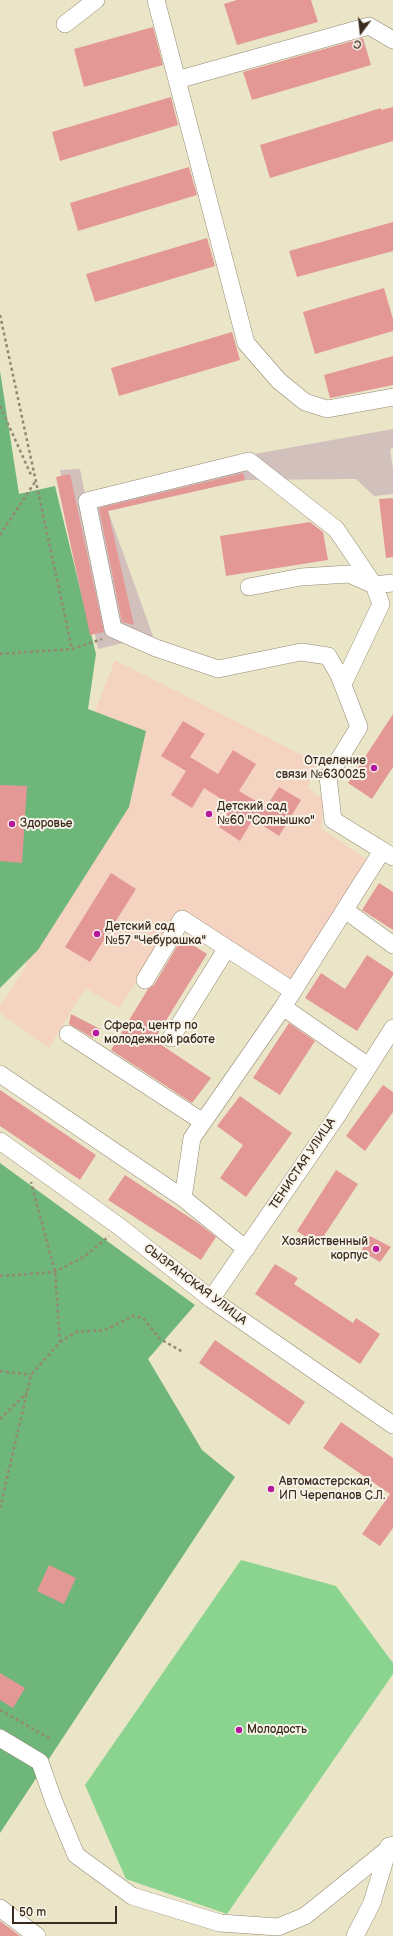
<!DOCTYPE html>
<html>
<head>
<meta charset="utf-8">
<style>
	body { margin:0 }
	#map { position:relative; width:393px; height:1936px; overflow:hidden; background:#ebe5c8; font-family:"Balsamiq Sans",sans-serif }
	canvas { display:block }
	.north { position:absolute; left:341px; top:12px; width:40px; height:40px; -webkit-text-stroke:3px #f7f3e8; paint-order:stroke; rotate:195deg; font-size:11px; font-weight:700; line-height:16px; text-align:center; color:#3b2a1e }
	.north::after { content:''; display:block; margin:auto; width:14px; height:18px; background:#3b2a1e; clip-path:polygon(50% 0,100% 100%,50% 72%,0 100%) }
	.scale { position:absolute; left:12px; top:1906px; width:105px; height:18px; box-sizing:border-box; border:2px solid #3b2a1e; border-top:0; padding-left:5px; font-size:12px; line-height:14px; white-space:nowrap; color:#3b2a1e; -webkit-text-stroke:3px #f7f3e8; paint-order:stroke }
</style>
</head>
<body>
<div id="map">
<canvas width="393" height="1936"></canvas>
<div class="north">С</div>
<div class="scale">50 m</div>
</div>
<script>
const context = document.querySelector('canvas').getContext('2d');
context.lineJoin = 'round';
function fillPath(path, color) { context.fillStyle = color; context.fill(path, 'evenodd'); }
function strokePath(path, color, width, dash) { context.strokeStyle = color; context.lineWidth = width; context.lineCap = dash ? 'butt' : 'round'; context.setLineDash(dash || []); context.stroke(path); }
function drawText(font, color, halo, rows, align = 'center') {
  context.font = font + ' "Balsamiq Sans",sans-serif'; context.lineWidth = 4; context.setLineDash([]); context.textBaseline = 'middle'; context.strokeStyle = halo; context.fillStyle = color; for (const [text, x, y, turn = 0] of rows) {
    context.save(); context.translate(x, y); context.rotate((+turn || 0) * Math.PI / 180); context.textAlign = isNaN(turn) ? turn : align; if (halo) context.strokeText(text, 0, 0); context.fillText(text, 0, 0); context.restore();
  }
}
fillPath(new Path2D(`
	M115,660l201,102 -8,26 16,12 -3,28 49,34 -76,123 -111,-72 -64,95 -34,-20 -36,60 -49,-35v-7l27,-41 -14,-10 64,-198z`), '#f5d3c1');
fillPath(new Path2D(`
	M393,429v19l-3,1 3,20v25l-19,2 -18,-17 -111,1 -137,31 45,125 -55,13 -38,-179 20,-1 6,30 163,-44z`), '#d1c0bc');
fillPath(new Path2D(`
	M241,1560l95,26 57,77v11l-166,240 -101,-35 -41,-94z`), '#8ad490');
fillPath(new Path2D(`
	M0,371l19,123 36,-8 41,168 -8,55 58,22 -17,76 -91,143 -38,38z
	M0,1163l195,142 -47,54 54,91 33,27 -235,356z`), '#6fb67a');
fillPath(new Path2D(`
	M237,0h74l7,22 -81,23 -13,-41z
	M153,27l10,38 -79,22 -10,-38z
	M363,38l8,27 -119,35 -9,-28z
	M171,97l7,28 -118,36 -8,-29z
	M393,107v34l-123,37 -10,-33 121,-37v2z
	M189,167l8,28 -119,36 -8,-28z
	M393,222v29l-96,26 -8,-26z
	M207,238l8,28 -120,36 -9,-28z
	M384,288l9,31v12l-78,23 -12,-42z
	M232,332l8,28 -121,36 -8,-28z
	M393,356v29l-63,13 -6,-23z
	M243,473l2,7 -137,31 26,114 -12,-3 -23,-114z
	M70,474l34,158 -14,3 -34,-158z
	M393,498v59l-7,1 -7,-59z
	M310,522l13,10 5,28 -102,16 -6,-40z
	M393,714v53l-21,32 -24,-16z
	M183,721l22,13 -15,23 28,17 15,-24 23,14 -17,27 27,16 13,-20 22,13 -22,36 -26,-17 -13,22 -21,-14 13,-21 -28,-18 -12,20 -21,-13 15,-24 -25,-15z
	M0,785l27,1 -5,77 -22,-2z
	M111,873l25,16 -46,73 -25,-15z
	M379,883l14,9v38l-31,-20z
	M182,938l25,16 -53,86 57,38 -19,25 -81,-53 37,-61 6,-4z
	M367,955l26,17v3l-36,56 -52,-33 16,-25 24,16z
	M71,1014l29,15 -7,9 -24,-14z
	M289,1023l26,18 -35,54 -27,-17z
	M383,1085l10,7v20l-28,39 -19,-15z
	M0,1090l96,65 -16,25 -80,-54z
	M240,1096l52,37 -46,64 -26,-19 23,-33 -26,-19z
	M336,1170l22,14 -40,61 -21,-14z
	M125,1175l73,48 18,14 -15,23 -93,-60z
	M370,1236l21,11 -11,15 -19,-11z
	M275,1264l23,14 -4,6 59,39 3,-5 24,16 -20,30 -105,-70z
	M215,1340l90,62 -16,23 -90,-62z
	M341,1422l52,36v70l-13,18 -18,-12 28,-40 -67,-46z
	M49,1565l27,13 -12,26 -27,-13z
	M0,1673l25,15 -12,20 -13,-8z
	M0,1921l20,15h-20z`), '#e39896');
const minor = new Path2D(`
	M156,0l90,343 33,38 26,21 22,7 66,-12
	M65,24l31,-24
	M177,80l192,-54 24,14
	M393,583l-19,2 -38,-56 -87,-68 -162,40 26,128 43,19 62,21 83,-17 27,4 11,19 20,52 -31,50 5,43 60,37
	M249,587l52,-10 48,-3 25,11 7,19 -38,80
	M345,910l48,35
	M145,980l37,-61 111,72
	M68,1034l135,88
	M171,1038l56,-90
	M368,1066l-85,-59 99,-156
	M0,1074l183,124
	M0,1141l120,86 91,72 182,126
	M246,1249l-63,-51 9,-60 91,-131
	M211,1299l126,-183 56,-88
	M0,1738l40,24 14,40 22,53 56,41 88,27 58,4 27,-11 88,-71
	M0,1908l37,28
	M355,1936l17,-33 17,-57`);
strokePath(minor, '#938873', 18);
strokePath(new Path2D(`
	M0,315l72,334
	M0,406l32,71
	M0,535l35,-53
	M0,654l72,-5 30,-10
	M0,1276l55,-4 30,-16 24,-20
	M60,1342l16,-10 29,-2 28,-14 10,2 17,21 23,13
	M0,1371l31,4
	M0,1419l27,-26
	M0,1508l31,-133 29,-33 -5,-70 -24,-90
	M0,1710l51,29`), '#938873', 2.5, [3, 3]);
strokePath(minor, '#fff', 17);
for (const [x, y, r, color] of [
	[374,768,4,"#b5179e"],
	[209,814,4,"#b5179e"],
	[12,824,4,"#b5179e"],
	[97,934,4,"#b5179e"],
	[96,1033,4,"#b5179e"],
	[376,1249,4,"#b5179e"],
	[271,1489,4,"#b5179e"],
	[239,1730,4,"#b5179e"]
]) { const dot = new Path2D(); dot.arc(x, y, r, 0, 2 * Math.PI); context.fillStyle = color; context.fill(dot); strokePath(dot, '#f7f3e8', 1.5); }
drawText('12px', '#3b2a1e', '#f7f3e8', [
	["Отделение",366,761,"right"],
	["связи №630025",366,775,"right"],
	["Детский сад",217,807],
	["№60 \"Солнышко\"",217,821],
	["Здоровье",20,824],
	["Детский сад",105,927],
	["№57 \"Чебурашка\"",105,941],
	["Сфера, центр по",104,1026],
	["молодежной работе",104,1040],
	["Хозяйственный",368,1242,"right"],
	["корпус",368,1256,"right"],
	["Автомастерская,",279,1482],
	["ИП Черепанов С.Л.",279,1496],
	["Молодость",247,1730]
], 'left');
drawText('12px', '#3b2a1e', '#f7f3e8', [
	["ТЕНИСТАЯ УЛИЦА",303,1164,-56],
	["СЫЗРАНСКАЯ УЛИЦА",195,1285,37]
]);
</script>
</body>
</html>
